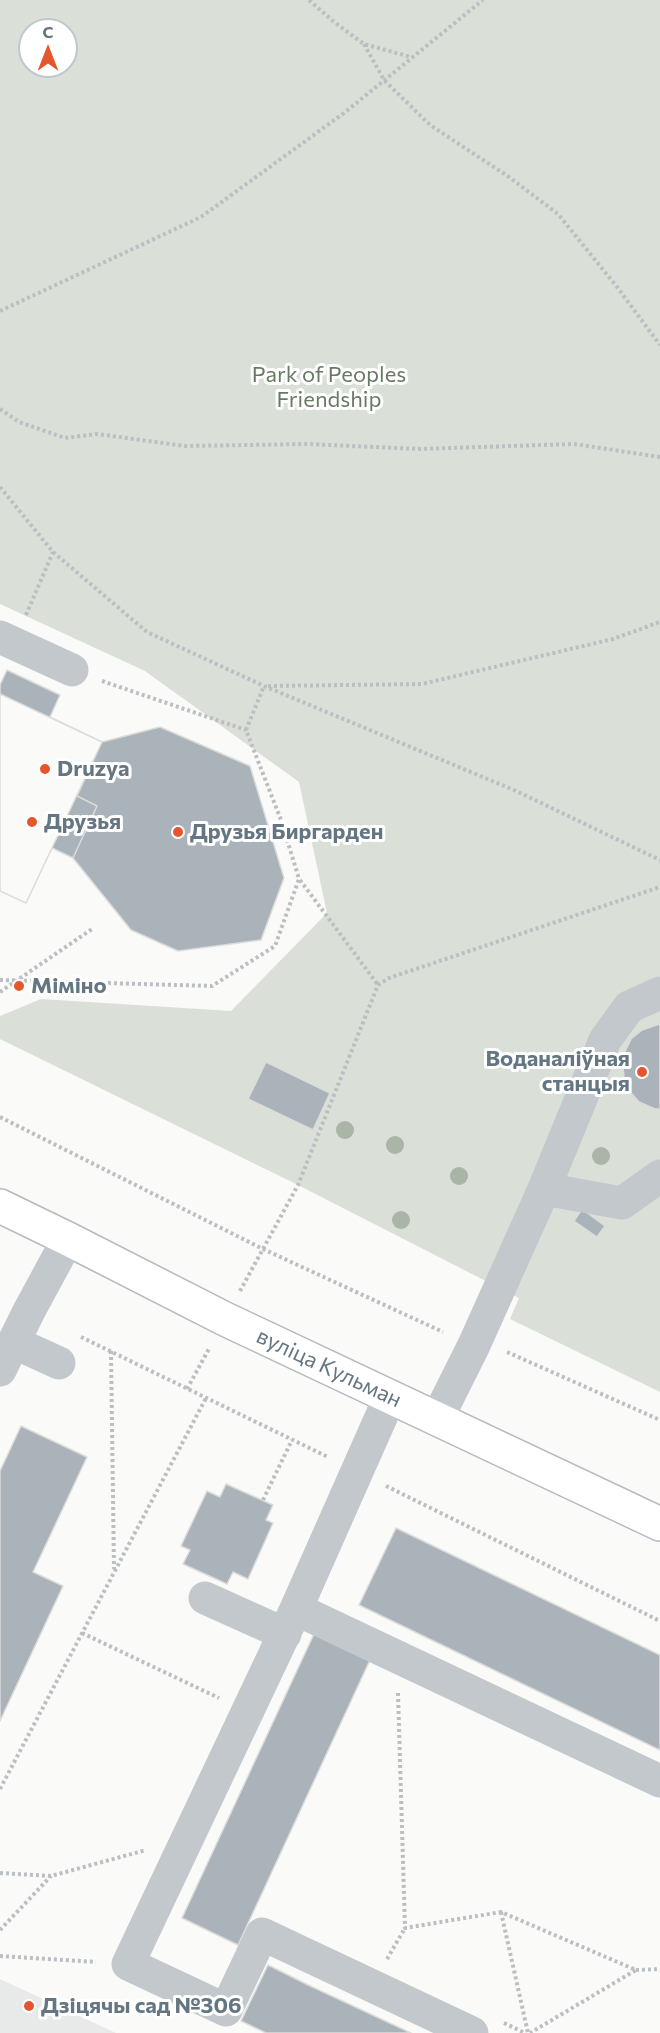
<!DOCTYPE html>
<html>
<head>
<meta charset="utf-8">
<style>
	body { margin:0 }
	#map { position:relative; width:660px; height:2033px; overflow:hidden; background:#fafaf8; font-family:Commissioner,sans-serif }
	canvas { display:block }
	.north { position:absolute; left:18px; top:18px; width:60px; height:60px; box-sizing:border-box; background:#fff; border:2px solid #c1c8cd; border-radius:50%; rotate:0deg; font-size:16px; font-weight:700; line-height:24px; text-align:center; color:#657683 }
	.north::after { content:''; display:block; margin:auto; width:21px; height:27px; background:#e4572e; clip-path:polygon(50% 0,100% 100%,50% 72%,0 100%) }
</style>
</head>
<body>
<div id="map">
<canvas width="660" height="2033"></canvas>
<div class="north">С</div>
</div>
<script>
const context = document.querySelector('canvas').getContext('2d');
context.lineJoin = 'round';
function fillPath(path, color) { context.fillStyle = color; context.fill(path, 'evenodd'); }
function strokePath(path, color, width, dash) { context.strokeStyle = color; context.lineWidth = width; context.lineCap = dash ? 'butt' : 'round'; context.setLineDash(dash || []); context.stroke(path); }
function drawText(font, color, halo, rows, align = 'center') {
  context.font = font + ' Commissioner,sans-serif'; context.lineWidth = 6; context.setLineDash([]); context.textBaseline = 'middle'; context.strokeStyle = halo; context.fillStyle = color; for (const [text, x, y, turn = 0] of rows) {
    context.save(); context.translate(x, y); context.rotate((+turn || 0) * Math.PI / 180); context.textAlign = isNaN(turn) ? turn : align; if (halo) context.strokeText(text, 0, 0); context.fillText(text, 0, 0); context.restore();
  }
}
fillPath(new Path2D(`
	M0,1979l116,54h-116z`), '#e8e9e9');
fillPath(new Path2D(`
	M0,0h660v1392l-150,-73 9,-21 -221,-113 -298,-146v-23l41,-17 190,12 96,-98 -28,-131 -154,-111 -145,-67zM30,30h36v36h-36z`), '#dadfd7');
const building = new Path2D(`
	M7,670l53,25 -10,22 52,25 -25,54 20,10 -24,52 -21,-10 -26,55 -26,-12v-206z
	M0,694l102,48 -76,161 -26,-12z
	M160,727l90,39 34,112 -23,62 -83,11 -47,-21 -58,-72 24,-52 -20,-10 25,-54z
	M660,1024v85h-5l-16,-7 -14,-16 -3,-28 9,-19 11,-9z
	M266,1062l64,31 -17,37 -65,-31z
	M582,1209l23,17 -8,11 -23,-16z
	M21,1426l66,31 -54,115 30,14 -63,135v-250z
	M226,1484l47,21 -7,15 7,3 -25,56 -15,-7 -6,12 -44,-20 7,-14 -9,-4 26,-55 13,6z
	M396,1528l264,127v95l-301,-145z
	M314,1634l56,26 -132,285 -56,-27z
	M268,1965l38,19 105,49h-145l-25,-12z`);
fillPath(building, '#aab3b9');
strokePath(building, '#dcdcda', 1.5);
const major = new Path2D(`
	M0,1206l68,33 157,80 435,205`);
strokePath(major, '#b5babe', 36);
strokePath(new Path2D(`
	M309,0l25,22 30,22 47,13
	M364,44l20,36 46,45 79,52 49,37 59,73 43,58
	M0,311l201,-94 143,-104 139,-113
	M0,409l19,13 46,16 32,-4 88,12 123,-2 110,5 156,-5 86,13
	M0,487l53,65 94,80 117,54 250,104 146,70
	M26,615l27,-63
	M102,681l144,49
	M268,686l154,-2 191,-45 47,-17
	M300,880l78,105
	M0,980l212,6 63,-40 24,-67 -18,-59 -35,-90 18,-44
	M0,992l92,-63
	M0,1117l263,132 180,83
	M240,1291l58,-106 80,-200 11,-7 271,-91
	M81,1337l247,120
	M111,1351l3,218
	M507,1352l153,68
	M187,1389l23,-42
	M386,1486l274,135
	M263,1500l29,-60
	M82,1633l137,65
	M398,1693l7,235 96,-16 135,58 -106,63
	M0,1789l206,-391
	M0,1873l51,3 95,-26
	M501,1912l27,121
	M0,1930l51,-54
	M0,1956l96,6
	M387,1959l18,-31
	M636,1970l24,-1
	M504,2023l21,10`), '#bbbfc2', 4, [3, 3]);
strokePath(new Path2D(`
	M0,637l72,33
	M544,1189l78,14 38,-27
	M13,1342l46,21
	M0,1370l29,-59 39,-72
	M390,1397l-94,212 -168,355 98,46 36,-76 210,99
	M437,1419l37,-74 70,-156 61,-149 24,-33 31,-14
	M205,1598l80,36
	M296,1609l364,172`), '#c3c8cc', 33);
strokePath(major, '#fff', 33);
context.fillStyle = '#aab4a7';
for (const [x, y] of [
	[345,1130],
	[395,1145],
	[601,1156],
	[459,1176],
	[401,1220]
]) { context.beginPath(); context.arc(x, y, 9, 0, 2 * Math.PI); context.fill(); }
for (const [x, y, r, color] of [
	[45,769,6,"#e4572e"],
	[32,822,6,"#e4572e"],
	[178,832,6,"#e4572e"],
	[19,986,6,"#e4572e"],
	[642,1072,6,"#e4572e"],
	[29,2006,6,"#e4572e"]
]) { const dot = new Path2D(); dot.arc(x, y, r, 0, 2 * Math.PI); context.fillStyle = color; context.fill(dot); strokePath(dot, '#fff', 2); }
drawText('22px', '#687a64', '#fff', [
	["Park of Peoples",329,375],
	["Friendship",329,400]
]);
drawText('bold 22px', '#657683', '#fff', [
	["Druzya",57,769],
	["Друзья",44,822],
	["Друзья Биргарден",190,832],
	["Міміно",31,986],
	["Воданаліўная",630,1059,"right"],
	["станцыя",630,1084,"right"],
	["Дзіцячы сад №306",41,2006]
], 'left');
drawText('22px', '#657683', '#fff', [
	["вуліца Кульман",329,1368,25]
]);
</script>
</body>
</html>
